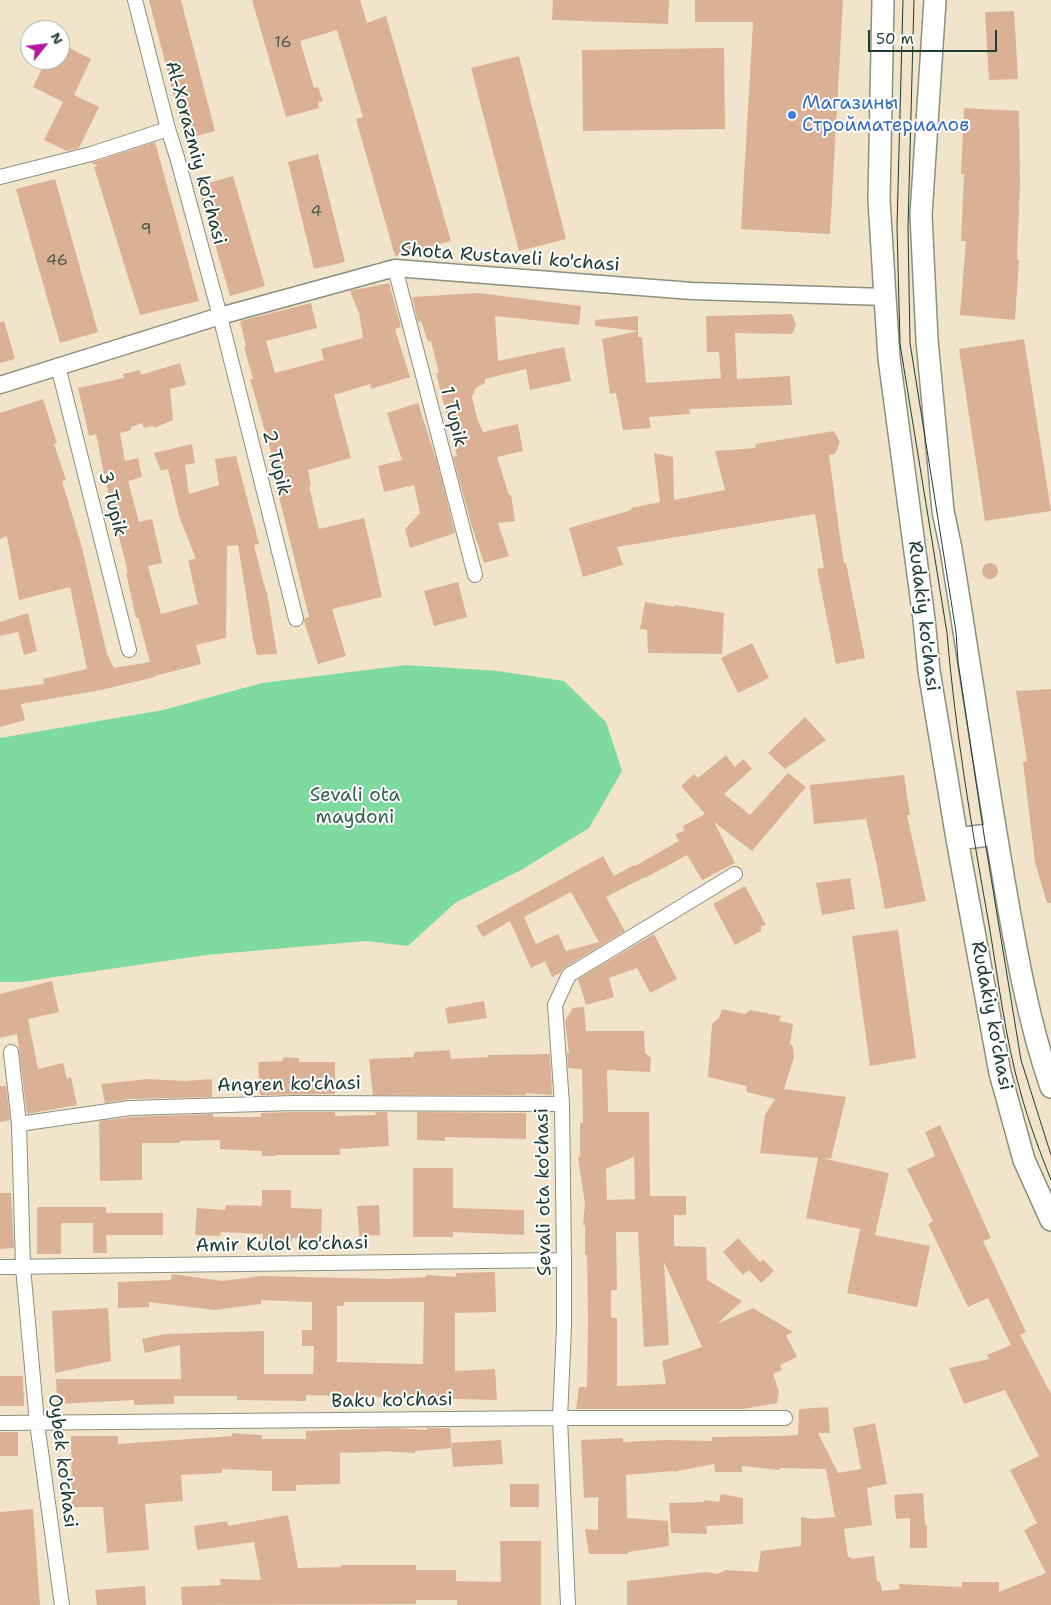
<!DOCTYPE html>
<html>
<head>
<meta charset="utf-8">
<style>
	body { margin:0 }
	#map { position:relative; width:1051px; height:1605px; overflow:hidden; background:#f2e4ca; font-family:"Shantell Sans",sans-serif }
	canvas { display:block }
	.north { position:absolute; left:20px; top:20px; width:50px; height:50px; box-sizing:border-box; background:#fff; border:1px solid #a5b1ae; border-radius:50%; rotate:61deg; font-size:14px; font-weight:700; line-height:20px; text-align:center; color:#1f3d34 }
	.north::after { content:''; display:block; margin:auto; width:18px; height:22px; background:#b5179e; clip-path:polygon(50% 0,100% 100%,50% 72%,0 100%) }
	.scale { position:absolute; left:868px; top:30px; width:129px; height:22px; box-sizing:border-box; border:2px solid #1f3d34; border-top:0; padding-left:6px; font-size:15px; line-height:18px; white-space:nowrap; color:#1f3d34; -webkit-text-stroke:4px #fff; paint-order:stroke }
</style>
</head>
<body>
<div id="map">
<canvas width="1051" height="1605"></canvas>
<div class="north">N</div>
<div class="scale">50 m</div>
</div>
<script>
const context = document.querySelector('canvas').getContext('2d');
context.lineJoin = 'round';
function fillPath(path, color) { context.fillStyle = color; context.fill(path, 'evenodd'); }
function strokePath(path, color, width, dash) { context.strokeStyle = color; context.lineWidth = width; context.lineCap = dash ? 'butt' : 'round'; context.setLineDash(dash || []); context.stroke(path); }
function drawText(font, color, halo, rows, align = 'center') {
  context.font = font + ' "Shantell Sans",sans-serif'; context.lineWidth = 4; context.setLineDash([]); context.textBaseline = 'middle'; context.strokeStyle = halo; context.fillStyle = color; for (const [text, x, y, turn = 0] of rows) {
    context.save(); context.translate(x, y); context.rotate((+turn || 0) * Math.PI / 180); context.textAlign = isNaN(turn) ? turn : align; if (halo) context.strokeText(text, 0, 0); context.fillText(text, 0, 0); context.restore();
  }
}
fillPath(new Path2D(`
	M406,665l92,6 66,10 42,41 16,49 -33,57 -66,41 -68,34 -47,43 -42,-5 -160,14 -185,27h-21v-244l163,-28 99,-27z`), '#7fdaa0');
fillPath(new Path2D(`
	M149,0h32l34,131 -30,8z
	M252,0h108l7,23 19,-7 65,225 -56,15 -39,-137 7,-2 -26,-87 -37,11 14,47 4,-1 5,14 -5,1 1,6 -33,9z
	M553,0h116l-1,24 -116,-4z
	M695,0h148l-13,234 -89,-5 12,-207h-58z
	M1014,11l4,68 -29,1 -4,-68z
	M60,43l31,16 -17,36 25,12 -20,41 -12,3 -23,-11 19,-38 -30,-15 13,-27h14z
	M724,48l1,81 -142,2 -1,-81z
	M519,56l47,183 -47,12 -48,-183z
	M964,108l55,3 1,71 -3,77 2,1 -4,60 -55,-5 6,-74h-5l3,-67h-3z
	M155,142l44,159 -59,14 -46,-148 4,-1 -7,-3z
	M318,154l27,108 -31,7 -26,-107z
	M233,176l32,110 -35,10 -32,-110z
	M55,179l43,153 -38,11 -44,-154z
	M389,283l12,44 -6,2 15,48 -39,12 -1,-5 -36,11 17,63 -43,12 3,16h-2l10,43 45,-11 18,79 -50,12 14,47 -28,8 -14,-43 1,-3 4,-1 -31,-124h1l-10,-36 3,-1 -22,-77h3l-9,-32 2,-1 -6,-25 71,-18 6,25 -51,13 9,32 49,-13 -3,-11 42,-11 -4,-25 -9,-22z
	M479,293l102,13 -2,19 -84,-9 3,45 66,-14 7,34 -41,9 -4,-21 -41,10v4l-9,5 -4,9 5,21 6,14 35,-8 5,27 -26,6 12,38h2l4,26 -17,2 11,33 -25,7 -12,-36 -19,-70 4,-1 -21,-83h3l-8,-32 -3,1 -7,-21 -3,1 -6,-25z
	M792,314l4,11 -4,9 -57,-1 2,46 53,-3 2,29 -103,4 1,5 -41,3 2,11 -28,2 -7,-37 -6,1 -8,-55 36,-8v6h4l4,46 75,-5 -2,-26h-12l-1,-36z
	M638,316v15l-43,-5v-6z
	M4,321l11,38 -15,4v-41z
	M1024,339l27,172 -66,10 -26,-172z
	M180,363l6,22 -16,4 3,31 -19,8 -1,-2 -9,2 -2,-5 -11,4v3l-11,3 5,28 13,-3 4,19 -14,4 11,41 13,-3 10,44 -14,3 13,48 37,-10 -10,-44 8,-1 -17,-43 -11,-47 -7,2 -7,-18 38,-9 3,19 -10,2 4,29 30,-9 -4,-26 21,-3 23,88 -5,1 12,47h1l10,62 -20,1 -4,-16 -15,-94 -11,1 -1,92 -30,7 5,19 -46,12v1l-54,13 -80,14 4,16 -25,7v-37l44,-6 -1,-5 44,-10 -17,-82 -51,13 -12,-64 -7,3v-126l43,-14 14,44 -3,1 12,36 -4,1 19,63 26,110 7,14 36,-6 -12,-45 -2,1 -10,-45h2l-23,-94 -9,-45 -7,2 -11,-48 46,-10 -1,-4 17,-4 1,5z
	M418,403l19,59 18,71 -45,15 -5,-19 15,-16 -6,-28 -30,7 -6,-26 24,-6 -15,-47z
	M834,431l6,11 -5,12 -6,1 11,82 4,26h2l19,95 -29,6 -19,-95 7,-1 -9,-54 -198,33 6,18 -40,12 -14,-49 63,-18 -1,-2 29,-6 -6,-49 19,4 1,43 51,-10 -10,-39 41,-3 -1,-4z
	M982 571a8 8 0 1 1 16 0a8 8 0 1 1-16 0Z
	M458,582l9,35 -33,9 -10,-35z
	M645,602l30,5v-2l49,8 -2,41 -74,-1 -1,-23 -7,-1z
	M28,613l9,38 -13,4 -6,-23 -18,4v-14z
	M752,643l17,35 -31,15 -17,-35z
	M1051,689v214h-4l-12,-41 -12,-100 4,-1 -11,-70z
	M805,717l21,23 -41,29 -17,-16z
	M726,755l9,12 8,-8 9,10 -28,25 26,21 38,-42 18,14 -54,64 -38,-29 21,41 -33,17 -15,-25 -42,23v-1l-39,20 19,34 -61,37 -4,5 -8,4 -7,-16 -14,7 -21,-47 -27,16 -7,-11 127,-70 11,20 20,-11 1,1 44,-25 -4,-7 9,-3 -1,-5 22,-12 -24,-28 13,-12 4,4zM571,892l28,50 -33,9 -8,-17 -22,10 -12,-27z
	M904,775l6,40h-3l19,86 -41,8 -8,-43 -11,-47 -52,5 -4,-39z
	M850,878l5,31 -33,6 -6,-32z
	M745,886l21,39 -5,1v5l-26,14 -22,-41z
	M898,930l18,128 -46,8 -18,-130z
	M654,934l23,45 -27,14 -13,-25 -28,10 5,19 -28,8 -8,-26z
	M52,981l7,31 -31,7 10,50 25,-6 4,16 4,-2 6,28 -50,9 -10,-80 -17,4v-44z
	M484,1001l3,17 -39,6 -3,-16z
	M584,1007l2,24h58l1,22 6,5 -1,14 -43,-2 1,42h41l1,84h36v19h-12v31l32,1 1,33 35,21 -25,23 36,-16 40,24 -7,3 11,22 -17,8 2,5 -9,4 6,18 -2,11 -34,6h-167l3,-22h8l1,-70 -1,-62h-2v-30h-2l2,-21 -7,-47h2v-34h3l-1,-54 -14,-1 -1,-15h2l-4,-32 8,-13zM634,1157l1,42 -28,1 -1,-31zM616,1232h22l6,115 25,-2 -5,-83 38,85 -40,14 4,23 -49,2v-68h-6v-28h6z
	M722,1009l23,5 5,-4 31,6 -2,5 14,3 -3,20 3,2 1,11 -10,32 62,8 -15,62 -10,-1 68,15 -14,62 55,11 -13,61 -70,-14 13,-64 -54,-11 12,-60 -58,-5 5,-38 10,-16 -28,-7 -1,-6 -38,-9 4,-53 7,-6z
	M450,1050l1,9 37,-2v-2l62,-1 2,41 -26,-2v2h-153l-4,-36 44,-2 2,-5z
	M284,1057l15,1v4h36v32l-75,1 -2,-33 24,-1z
	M147,1079l38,2 27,-2v18l-82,2 -25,4 -4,-19z
	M0,1086h6l4,34 -10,2z
	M294,1112h41v4l41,-1 -1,-3h12l2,34 -49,3v6h-64v1h-14v-5l-42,-2v-9l-40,1v2h-38v37l-42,1 -1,-60 32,-4 82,-3v3h48v-4z
	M417,1112l109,1v26l-81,-2v4l-28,-1z
	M940,1125l51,113 -8,3 43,91 -6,3 31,59v211h-424v-24l80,-9 10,2 9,-4 32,2 3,-21 40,-5v-29l12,2 22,-2 -9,-48 -46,-1v2l-38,-4v6h-27l-1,-8 -41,8v-1l-47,4 1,43 41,3 1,25 -41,6v2h-39l-4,-25 13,1v-33l-14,1 -3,-58 42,-2v4l43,-2 46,1v-4l71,-1 15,-1 1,-26 29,-2 2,26h-12l20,40 23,-4 -8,-41 22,-5 12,61 -20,4 5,37 -28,4 4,28h3v2l23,-3 3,25 3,1 2,9 18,-2 -1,-5 63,3v-5h37v10l47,-19 -22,-43 13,-7 -27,-53 29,-14 -34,-66 -41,14 -15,-36 40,-9 -2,-4 24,-10 -23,-47 -20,9 -40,-83 5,-3 -26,-52 28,-13 -10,-24z
	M413,1168h40v40l71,2v25l-71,-3v5h-40z
	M262,1190h29v18l31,1 -1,30 -29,-1v3h-29v-7l-42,-2 -1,4 -25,-1 2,-27 28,2 1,-5 36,1z
	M0,1193h11l3,55 -14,1z
	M379,1205l1,30 -21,1 -2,-30z
	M37,1207h69v6h57v22h-57l1,18h-14v-30h-32v31h-24z
	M738,1238l22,24 3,-3 11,12 -13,12 -12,-13 -6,5 -20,-23z
	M495,1272l1,40 -41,1v58l40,-2 2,31 -191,-5v6l-69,-1v-4h-63v8l-40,1v-5l-77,4 -1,-25h125l-1,-34 -35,8 -3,-14 23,-5 99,-3v43h49l1,-28h-12v-16h10v-28l-51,-2v4l-47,6 -65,-8v5l-31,1v-26l53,-2 1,-6 51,7 38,-5 128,3 37,-2v-2l30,2v-4zM344,1302h80l-1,62 -86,-2v-56h7z
	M108,1308l3,53 -56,12 -3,-62z
	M0,1376h23l1,30h-24z
	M396,1428l31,2v-2h23l2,20 -37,3v2l-35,-2v1l-40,1v31l-44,1v6h-24v-20l-50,-2v4l-41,2 2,26 -38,3 4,46 -42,3 -4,-46h-31l-1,-71h47v8l114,-8v-3l30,2v4h44v-8z
	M0,1432h18v24h-18z
	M501,1440l2,24 -50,3 -2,-24z
	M510,1484h29v23h-29z
	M923,1493l2,32h2v23h-17v-30l-14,1 -2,-24z
	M721,1494l22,4v26l-37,2 1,8 -36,-1 -2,-30 35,-1v-2l15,2z
	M33,1509l7,96h-40v-93z
	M288,1515l10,53 43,-1v-2h75v5h40v11l45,1 -1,-41h41v64h-84v-5h-41v4l-234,1 -1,-18 40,-2 -1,-6 41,1 -7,-38 -57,8 -3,-24 33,-5 1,5z
	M145,1586l1,19h-49l-2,-15z`), '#dbb196');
const minor = new Path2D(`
	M135,0l33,129 9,28 43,159 76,303
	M0,177l91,-23 77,-25
	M395,268l80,307
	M58,366l71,284
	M11,1052l8,72 4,143 14,156 25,182
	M19,1124l111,-16 164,-5 268,1
	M0,1267l564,-7
	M0,1423l560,-5h225
	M568,1605l-8,-187 4,-91v-67l-2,-156 -7,-99 14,-30 166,-101`);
const tertiary = new Path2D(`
	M0,385l220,-69 175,-48 297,23 193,6`);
const primary = new Path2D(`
	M883,0l-4,200 6,97 4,61 35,261 5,52 28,168 43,234 24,87 27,60
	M935,0l-14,215 6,125 16,171 8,38c18,111 34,221 53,332 12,69 24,140 47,206
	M957,839l39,-5`);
strokePath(minor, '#88907f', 16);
strokePath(tertiary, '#88907f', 19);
strokePath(primary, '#88907f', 24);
strokePath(minor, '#fff', 14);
strokePath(tertiary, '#fff', 16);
strokePath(primary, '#fff', 21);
strokePath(new Path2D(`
	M903,0l-6,226 3,118 47,289c8,96 24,191 41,286 10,57 17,120 33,175 8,29 19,58 30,86
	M914,0l-6,227 2,116 46,289 2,30 26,173 37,225 30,95`), '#1f3d34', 1);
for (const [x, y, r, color] of [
	[792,115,5,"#3f7fe0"]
]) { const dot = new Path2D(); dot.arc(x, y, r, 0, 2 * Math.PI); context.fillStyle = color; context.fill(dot); strokePath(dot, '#fff', 2); }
drawText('16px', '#4e5a4c', null, [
	["16",283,43],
	["4",316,212],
	["9",146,230],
	["46",57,261]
]);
drawText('19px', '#366cbe', '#fff', [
	["Магазины",802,104],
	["Стройматериалов",802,126]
], 'left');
drawText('19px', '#1f3d34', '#fff', [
	["Al-Xorazmiy ko'chasi",195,153,75],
	["Shota Rustaveli ko'chasi",510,258,4],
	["1 Tupik",453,417,76],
	["2 Tupik",276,463,76],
	["3 Tupik",112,504,76],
	["Rudakiy ko'chasi",923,616,83],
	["Rudakiy ko'chasi",991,1016,79],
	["Angren ko'chasi",289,1085,-1],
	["Sevali ota ko'chasi",544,1192,-91],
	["Amir Kulol ko'chasi",282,1245,-1],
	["Baku ko'chasi",392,1401,-1],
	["Oybek ko'chasi",62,1461,83]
]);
drawText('19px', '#37644f', '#fff', [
	["Sevali ota",355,796],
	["maydoni",355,818]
]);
</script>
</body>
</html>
